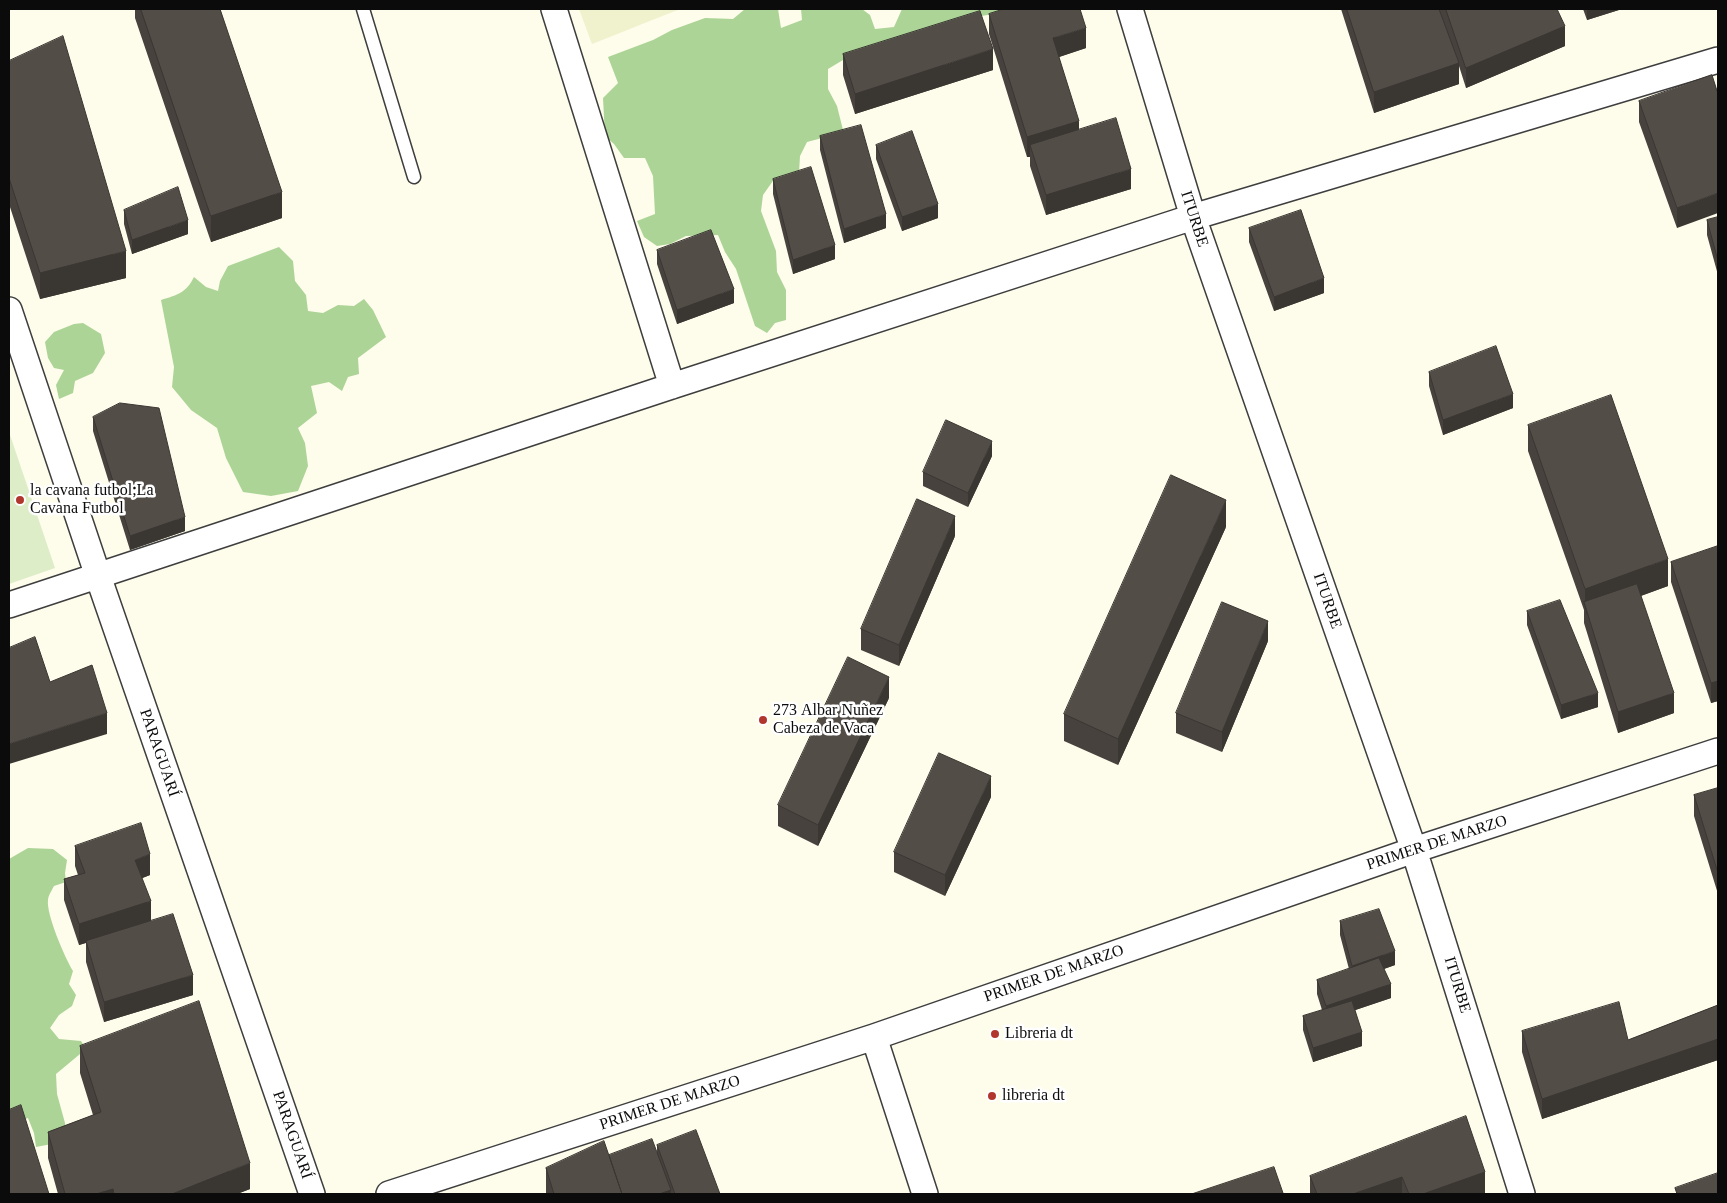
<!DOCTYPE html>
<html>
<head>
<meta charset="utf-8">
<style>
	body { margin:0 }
	#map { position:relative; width:1727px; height:1203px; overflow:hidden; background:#fefcea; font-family:"Times New Roman",serif }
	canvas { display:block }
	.frame { position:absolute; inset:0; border:10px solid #0b0b0b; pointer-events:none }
</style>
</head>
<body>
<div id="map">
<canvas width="1727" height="1203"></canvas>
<div class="frame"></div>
</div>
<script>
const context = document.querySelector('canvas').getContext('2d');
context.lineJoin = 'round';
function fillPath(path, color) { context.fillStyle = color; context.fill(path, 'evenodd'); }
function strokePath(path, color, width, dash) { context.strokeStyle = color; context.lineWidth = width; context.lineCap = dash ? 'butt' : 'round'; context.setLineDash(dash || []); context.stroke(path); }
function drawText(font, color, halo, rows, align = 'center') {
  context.font = font + ' "Times New Roman",serif'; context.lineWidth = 5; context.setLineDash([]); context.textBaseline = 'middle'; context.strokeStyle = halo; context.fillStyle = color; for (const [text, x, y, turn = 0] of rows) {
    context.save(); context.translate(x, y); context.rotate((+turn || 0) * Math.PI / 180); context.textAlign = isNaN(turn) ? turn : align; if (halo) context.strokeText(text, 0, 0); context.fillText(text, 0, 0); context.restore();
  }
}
fillPath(new Path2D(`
	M579,9h101l-88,35z`), '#f0f1cd');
fillPath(new Path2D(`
	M745,9h33l3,19 21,-8 -1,-11h61l8,6 5,14 19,-2 8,-18h120l-52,9 -107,38 -20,4 -15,9v20l9,17 6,24 -17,7 -19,5 -7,14 -1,17 -24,5 -12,17 -2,16 15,40 1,21 9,18v30l-11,3 -8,10 -12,-7 -19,-57 -11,-17 -7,-17 -32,1 -16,8 -13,2 -13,-9 -7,-16 18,-7 -2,-38 -8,-18h-21l-10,-14 -9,-8 -2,-38 15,-15 -10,-26 45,-17 19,-10 33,-12 28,1z
	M279,247l14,14 2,20 11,14 2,16 15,2 15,-8 16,1 10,-7 9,11 13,27 -28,21 1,16 -11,3 -6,14 -13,-9 -18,4 6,27 -19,15 7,15 3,23 -10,25 -27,5 -28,-4 -17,-34 -9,-30 -26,-18 -19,-23 2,-20 -13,-67c16,-5 25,-7 33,-23l12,10 12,4 2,-10 8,-15z
	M83,323l18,11 4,19 -12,20 -18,8 -2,12 -14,6 -3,-14 8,-15 -10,-2 -6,-10 -3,-16 9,-10 20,-8z
	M28,848l25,1 14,11 -2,13 1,9 -12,4c-2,4 -6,10 -6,14 -2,14 17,58 25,71l-4,13 7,11 -4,11 -13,9 -9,13 9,11 22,2 5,8 -30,25 1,20 8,29 2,18 -31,6 -2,-14 -6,-15 -19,6v-265z`), '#acd497');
fillPath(new Path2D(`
	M9,432l46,136 -46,16z`), '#dcedc8');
const lane = new Path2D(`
	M363,9l51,168`);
const street = new Path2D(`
	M554,9l118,377
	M1130,9l63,208 221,633 108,344
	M9,310l89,266 214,618
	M9,605l663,-219 521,-169 525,-157
	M874,1037l51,157
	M389,1194l485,-157 540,-187 304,-99`);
strokePath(lane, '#3e3e3e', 15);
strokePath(street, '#3e3e3e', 28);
strokePath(lane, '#fff', 12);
strokePath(street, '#fff', 25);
fillPath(new Path2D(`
	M135,9h85l62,209 -71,24 -76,-224z
	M1341,9h216l8,37 -99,42 -7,-22v18l-85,29z
	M1583,9h39l-35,11z
	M989,14l97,34 -27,9 20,73 52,59 -85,26 -16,-49v-9h-3l-38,-123z
	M843,54l150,16 -138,44 -12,-39z
	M9,61l117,217 -86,21 -31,-95z
	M1718,94l-41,134 -38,-106v-21z
	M820,136l66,92 -42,15 -24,-93z
	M876,145l62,73 -36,13 -26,-72z
	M773,179l62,80 -42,15 -20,-80z
	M124,210l64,24 -56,20 -8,-30z
	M1718,217v58l-11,-40v-15z
	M1249,228l75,65 -50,18 -25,-69z
	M657,250l77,53 -57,21 -20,-60z
	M1429,372l84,36 -70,27 -14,-49z
	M93,417l92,114 -55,19 -37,-119z
	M1528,425l140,161 -27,10 33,117 -56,20 -34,-110v-13l-56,-159z
	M992,456l-24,51 -45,-21v-14z
	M1226,527l-108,238 -54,-24v-27z
	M955,536l-56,130 -38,-16v-21z
	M1718,546v155l-7,2 -40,-121v-20z
	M1527,611l71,96 -37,12 -34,-94z
	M1268,641l-46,111 -46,-19v-20z
	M889,698l-71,148 -40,-20v-21z
	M1718,788v106l-24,-78v-21z
	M991,797l-46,99 -51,-24v-20z
	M75,846l75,29 -8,3 9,43 42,74 -89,27 -18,-60v-19l-7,2 -15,-45v-21l14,-4 -3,-9z
	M1340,921l55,44 -11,4 7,29 -36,12 7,36 -49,16 -10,-32v-14l19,-6 -5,-16v-14l32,-11 -9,-34z
	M1718,1005v55l-176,59 -20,-67v-21l106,9z
	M80,1046l170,143 -13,5h-179l-10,-36v-26l45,-17 -13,-42z
	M657,1145l63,49h-174v-26l63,-12 48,-3z
	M1485,1172v21l-4,1h-171v-18z`), '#47423e');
fillPath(new Path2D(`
	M1587,9h35l-35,11z
	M1565,26v20l-99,42v-20z
	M1086,28v20l-33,11v-21z
	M993,49v21l-138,44v-20z
	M1459,63v21l-85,29v-21z
	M1079,121v20l-49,4v12h-3v-20z
	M1131,169v20l-85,26v-20z
	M282,192v26l-71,24v-26z
	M1718,193v20l-41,15v-20z
	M938,204v14l-36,13v-14z
	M886,214v14l-42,15v-14z
	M188,220v14l-56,20v-14z
	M835,245v14l-42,15v-14z
	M126,251v27l-86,21v-26z
	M1324,278v15l-50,18v-14z
	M734,289v14l-57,21v-14z
	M1513,394v14l-70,27v-15z
	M992,441v15l-24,51v-14z
	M1226,500v27l-108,238v-26z
	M955,516v20l-56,130v-21z
	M185,517v14l-55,19v-14z
	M1668,559v27l-81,29 -2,-7v-19z
	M1268,621v20l-46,111v-20z
	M889,677v21l-71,148v-21z
	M1718,681v20l-7,2v-20z
	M1598,693v14l-37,12v-14z
	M1674,693v20l-56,20v-21z
	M107,713v21l-98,30v-20z
	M991,776v21l-46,99v-21z
	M150,854v21l-15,6v-21z
	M151,901v21l-72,23v-21z
	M1395,951v14l-43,15v-14z
	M193,975v20l-89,27v-20z
	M1391,984v14l-65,22v-14z
	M1362,1032v14l-49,16v-14z
	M1718,1039v21l-176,59v-20z
	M250,1163v26l-13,5h-65z
	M1485,1172v21l-4,1h-58z
	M1402,1177v17h-49z
	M113,1189v5h-17z
	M671,1190v4h-12z`), '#3a3632');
const building = new Path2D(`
	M141,9h79l62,183 -71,24z
	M1004,9h76l6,19 -33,10 26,83 -52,16 -38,-123z
	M1347,9h92l20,54 -85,29z
	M1446,9h111l8,17 -99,42z
	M980,11l13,38 -138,45 -12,-40z
	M63,36l63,215 -86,22 -31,-95v-117z
	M1712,75l6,19v99l-41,15 -38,-107z
	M1116,118l15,51 -85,26 -16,-50z
	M861,125l25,89 -42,15 -24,-93z
	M912,131l26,73 -36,13 -26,-72z
	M811,167l24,78 -42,15 -20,-81z
	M178,187l10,33 -56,20 -8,-30z
	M1301,210l23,68 -50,19 -25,-69z
	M1718,217v44l-11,-41z
	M711,230l23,59 -57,21 -20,-60z
	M1496,346l17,48 -70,26 -14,-48z
	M1611,395l57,164 -83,30 -57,-164z
	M120,403l39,5 26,109 -55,19 -37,-119z
	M946,420l46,21 -24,52 -45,-21z
	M1171,475l55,25 -108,239 -54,-25z
	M917,499l38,17 -56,129 -38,-16z
	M1718,546v135l-7,2 -40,-121z
	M1637,584l37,109 -56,19 -34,-110z
	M1560,600l38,93 -37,12 -34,-94z
	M1222,602l46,19 -46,111 -46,-19z
	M35,637l15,45 42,-17 15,48 -98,31v-96z
	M848,657l41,20 -71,148 -40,-20z
	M939,753l52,23 -46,99 -51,-23z
	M1718,788v85l-24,-78z
	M141,823l9,31 -15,6 16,41 -72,23 -15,-45 21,-6 -10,-27z
	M1379,909l16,42 -43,15 -12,-45z
	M173,914l20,61 -89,27 -18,-61z
	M1379,958l12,26 -65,22 -9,-26z
	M199,1001l51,162 -78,31h-58l-1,-5 -17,5h-31l-17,-62 53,-20 -21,-66z
	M1352,1001l10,31 -49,16 -10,-32z
	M1619,1002l9,38 90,-35v34l-176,60 -20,-68z
	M21,1105l28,89h-40v-84z
	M1466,1116l19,56 -62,22h-14l-7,-17 -49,17h-36l-7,-18z
	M696,1130l24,64h-45l-18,-49z
	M652,1139l19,51 -12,4h-37l-13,-39z
	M604,1141l18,53h-68l-8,-26z
	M1274,1167l9,26 -5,1h-86z
	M1718,1173v21h-41l-2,-6z`);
fillPath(building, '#534d48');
strokePath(building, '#3a3632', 1);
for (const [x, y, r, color] of [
	[20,500,5,"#b0362e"],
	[763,720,5,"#b0362e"],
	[995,1034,5,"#b0362e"],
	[992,1096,5,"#b0362e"]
]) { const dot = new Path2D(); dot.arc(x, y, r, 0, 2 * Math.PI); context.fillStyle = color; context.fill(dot); strokePath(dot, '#fff', 2); }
drawText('16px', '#0b0b0b', '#fff', [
	["ITURBE",1194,219,72],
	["ITURBE",1327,601,71],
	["PARAGUARÍ",159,753,71],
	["PRIMER DE MARZO",1437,843,-18],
	["PRIMER DE MARZO",1054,974,-19],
	["ITURBE",1457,985,73],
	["PRIMER DE MARZO",670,1103,-18],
	["PARAGUARÍ",292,1135,71]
]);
drawText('16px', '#0b0b0b', '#fff', [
	["la cavana futbol;La",30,491],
	["Cavana Futbol",30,509],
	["273 Albar Nuñez",773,711],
	["Cabeza de Vaca",773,729],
	["Libreria dt",1005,1034],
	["libreria dt",1002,1096]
], 'left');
</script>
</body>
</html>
